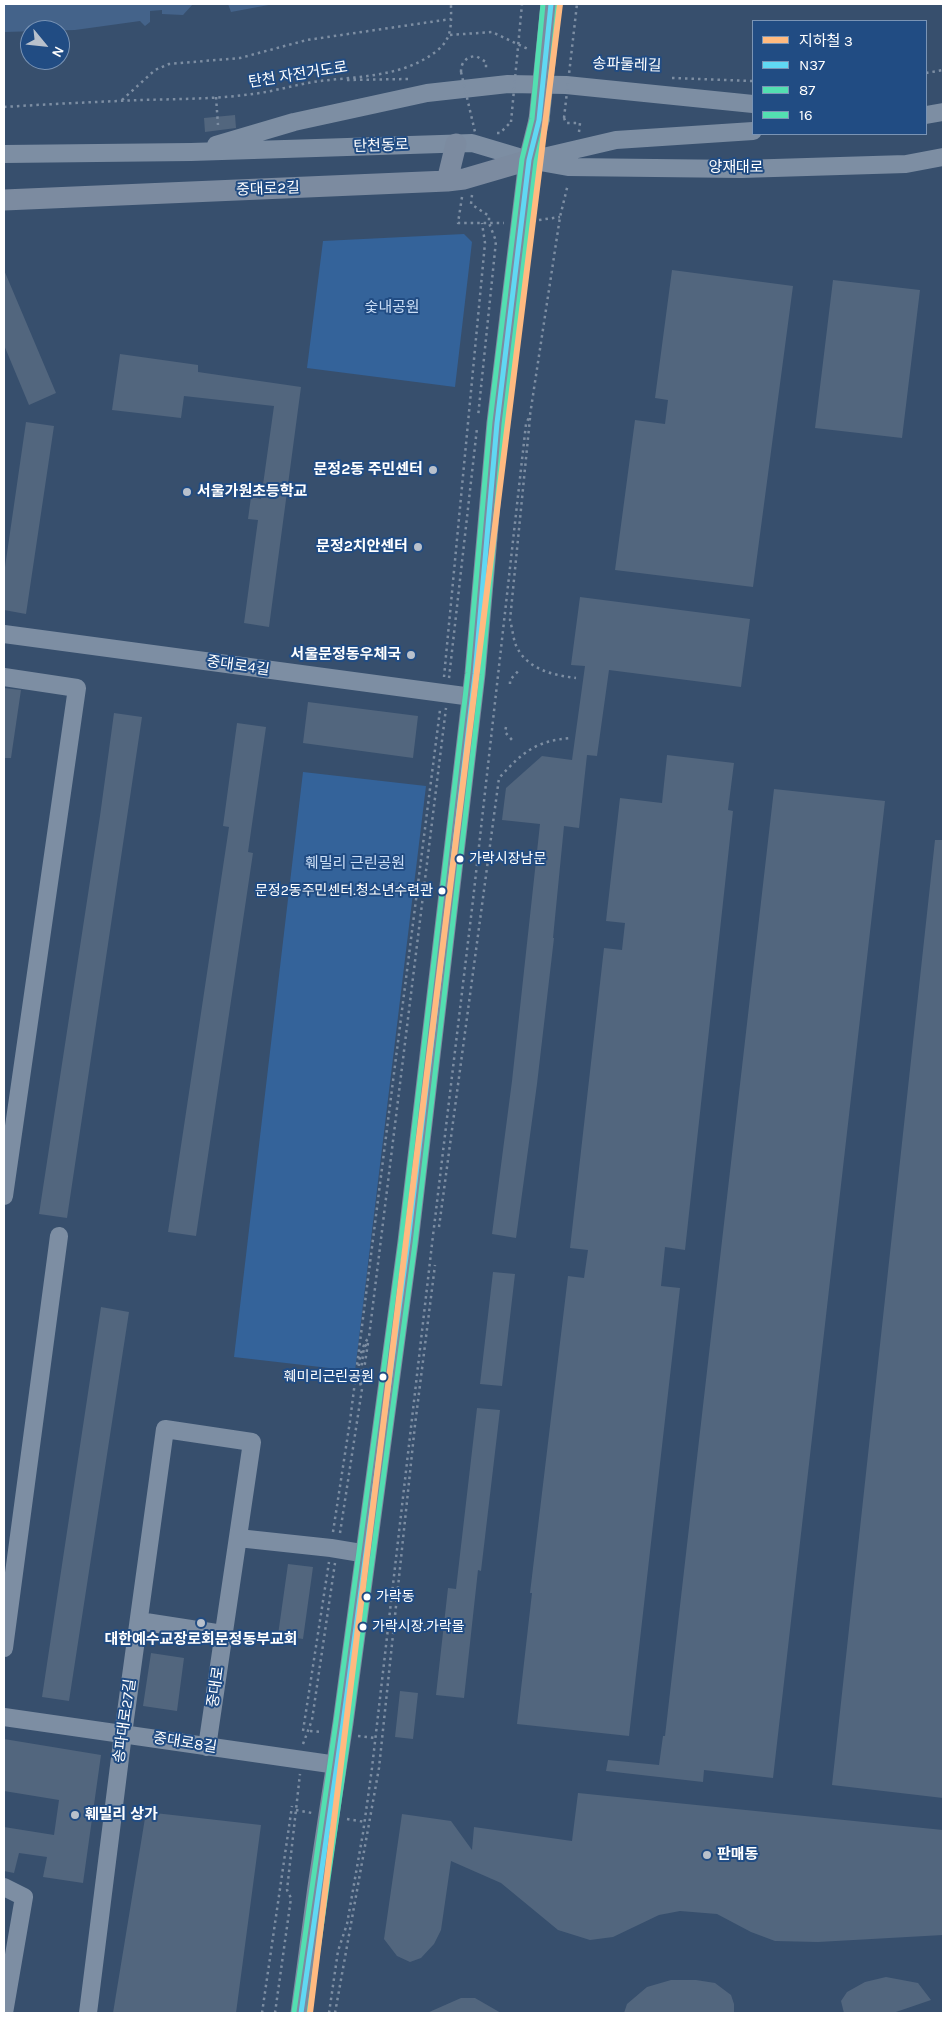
<!DOCTYPE html>
<html>
<head>
<meta charset="utf-8">
<style>
	body { margin:0 }
	#map { position:relative; width:947px; height:2017px; overflow:hidden; background:#374f6d; font-family:Karla,"Noto Sans KR",sans-serif }
	canvas { display:block }
	.frame { position:absolute; inset:0; border:5px solid #fff; pointer-events:none }
	.legend { position:absolute; left:752px; top:20px; width:175px; height:115px; box-sizing:border-box; background:#214c83; border:1px solid #7a94b5; margin:0; padding:6px 9px; list-style:none; font-size:15px; color:#fff }
	.legend li { display:flex; align-items:center; gap:10px; height:25px }
	.legend b { width:25px; border:1px solid #7a94b5 }
	.north { position:absolute; left:20px; top:20px; width:50px; height:50px; box-sizing:border-box; background:#214c83; border:1px solid #7a94b5; border-radius:50%; rotate:118deg; font-size:14px; font-weight:700; line-height:20px; text-align:center; color:#fff }
	.north::after { content:''; display:block; margin:auto; width:18px; height:22px; background:#b9c1cc; clip-path:polygon(50% 0,100% 100%,50% 72%,0 100%) }
</style>
</head>
<body>
<div id="map">
<canvas width="947" height="2017"></canvas>
<div class="frame"></div>
<ul class="legend">
<li><b style="height:6px;background:#ffba80"></b>지하철 3</li>
<li><b style="height:6px;background:#60d8f3"></b>N37</li>
<li><b style="height:6px;background:#53dfb1"></b>87</li>
<li><b style="height:6px;background:#53dfb1"></b>16</li>
</ul>
<div class="north">N</div>
</div>
<script>
const context = document.querySelector('canvas').getContext('2d');
context.lineJoin = 'round';
function fillPath(path, color) { context.fillStyle = color; context.fill(path, 'evenodd'); }
function strokePath(path, color, width, dash) { context.strokeStyle = color; context.lineWidth = width; context.lineCap = dash ? 'butt' : 'round'; context.setLineDash(dash || []); context.stroke(path); }
function drawText(font, color, halo, rows, align = 'center') {
  context.font = font + ' Karla,"Noto Sans KR",sans-serif'; context.lineWidth = 4; context.setLineDash([]); context.textBaseline = 'middle'; context.strokeStyle = halo; context.fillStyle = color; for (const [text, x, y, turn = 0] of rows) {
    context.save(); context.translate(x, y); context.rotate((+turn || 0) * Math.PI / 180); context.textAlign = isNaN(turn) ? turn : align; if (halo) context.strokeText(text, 0, 0); context.fillText(text, 0, 0); context.restore();
  }
}
fillPath(new Path2D(`
	M464,234l8,8 -17,145 -148,-19 16,-127z
	M303,772l123,14 -71,585 -121,-14z`), '#34639a');
fillPath(new Path2D(`
	M4,4h189l-10,11 -21,-1v-4l-12,1v11l-5,4 -5,-5 -65,9 -71,2z
	M228,4h46l-43,8z`), '#44638a');
fillPath(new Path2D(`
	M235,115l1,13 -31,4 -1,-14z
	M4,270l52,123 -27,12 -25,-60z
	M672,270l121,16 -40,301 -138,-17 20,-150 30,4 3,-24 -13,-2z
	M833,280l87,10 -18,148 -87,-10z
	M120,354l78,11v7l103,15 -32,240 -25,-4 14,-103 -10,-1 3,-22 10,2 13,-93 -90,-10 -3,22 -69,-8z
	M26,422l28,4 -28,188 -22,-4v-36z
	M580,597l170,22 -9,68 -132,-17 -12,86 -10,-1 -8,73 -15,-2 -11,112h1l-17,146 -21,154 -24,-4 20,-153 28,-257 -38,-4 4,-32 36,-32 30,4 13,-94 -14,-1z
	M4,688l17,2 -10,68h-7z
	M308,702l110,14 -5,42 -110,-15z
	M114,713l28,4 -75,501 -28,-4 61,-398z
	M237,723l29,4 -18,125 5,1 -57,383 -28,-4 61,-405 -6,-1z
	M667,755l67,8 -6,47 5,1 -48,439 -20,-3 -4,39 19,2 -51,448 -112,-12 15,-131h-2l38,-317 16,2 4,-28 -18,-2 34,-300 18,2 3,-27 -19,-2 14,-123 42,5z
	M774,789l111,12 -112,977 -69,-8 -1,12 -97,-11 2,-11 51,5 4,-29h2z
	M935,840h8v958l-111,-13z
	M493,1272l22,2 -13,112 -22,-2z
	M101,1307l28,5 -60,389 -27,-4z
	M477,1408l23,2 -19,161 -3,-1 -14,128 -28,-3 12,-107 8,1z
	M288,1564l25,3 -10,72 -25,-4z
	M151,1653l33,5 -7,53 -34,-5z
	M400,1691l18,2 -5,46 -18,-2z
	M4,1739l97,16 -18,128 -40,-6 4,-20 -28,-4 -5,20 -10,-2v-44l50,8 5,-35 -55,-9z
	M578,1793l365,37v105l-125,7 -43,-1 -24,-9 -34,-18 -37,-3 -21,4 -46,22 -23,3 -32,-10 -57,-47 -50,-22 -10,69 -7,14 -13,14 -11,4 -13,-6 -13,-17 18,-125 49,7 21,29 2,-23 98,14z
	M146,1812l115,13 -25,188h-123z
	M886,1977l32,6 13,17 -38,13h-49l-3,-12 6,-9 18,-10z
	M671,1980h25l19,3 16,12 3,9v9h-110l3,-9 20,-17z
	M461,1998h14l26,15h-74z`), '#52667e');
strokePath(new Path2D(`
	M450,35l42,-3 36,17
	M461,72c0,-10 5,-15 15,-16l10,6v9
	M926,73l17,-3
	M672,78l81,3
	M347,80l62,-1
	M216,97l2,28
	M122,100l33,-30 14,-6 71,-6 67,-18 144,-21
	M4,107c45,-3 91,-5 136,-7 38,-1 76,-1 113,-6 23,-3 45,-10 67,-13 41,-5 86,-4 119,-32 14,-12 12,-28 12,-45
	M564,118l2,5h14l-1,9
	M497,133h3l11,-11
	M472,195l-1,9 18,12v7l7,18 -18,176
	M462,197l-4,26h46
	M539,220l21,-3
	M530,418l-20,202c2,7 3,16 5,23 10,26 37,32 61,35
	M444,677l41,-434 -3,-20
	M449,678l28,-250
	M510,684v-4l10,-11
	M506,727l-1,5 7,8
	M439,1227l60,-449c24,-26 36,-37 72,-40
	M368,1343l-6,40 -2,-5 4,-31z
	M333,1532l17,-111 90,-711
	M340,1533l22,-144c-6,-16 -4,-38 7,-52l77,-629
	M303,1731l26,-169
	M310,1731l13,1
	M358,1736l17,2
	M303,1744l9,-24 23,-157
	M296,1810l16,3
	M347,1819l18,3
	M262,2013l30,-207
	M275,2013l16,-115 -4,-8 13,-116
	M329,2013l9,-62 9,-27 16,-91 9,-65 60,-524 41,-344 53,-476 4,-9 30,-198 8,-33
	M335,2013l44,-245 36,-343 20,-160`), '#7d8ea3', 2.5, [2.5, 4]);
strokePath(new Path2D(`
	M926,115l17,-3
	M216,145l78,-23 133,-29 81,-9 58,1 187,19
	M4,154l187,-2 281,-9 57,17 39,7 173,2 165,-5 37,-7
	M539,158l77,-18 137,-9
	M4,634l468,63
	M4,677l73,11 -73,508
	M238,1538l93,10 36,6
	M139,1621l84,13
	M4,1648l55,-412
	M4,1717l333,48
	M4,1887l20,10 -20,116
	M88,2013l35,-279 42,-305 87,13 -45,305`), '#7d8ea3', 18);
strokePath(new Path2D(`
	M447,181l9,-37
	M4,200l443,-19 17,-2 65,-19
	M301,2013l17,-126 25,-164 65,-481 67,-568 22,-251 32,-263 10,-40`), '#7c8ba0', 21);
strokePath(new Path2D(`
	M461,72l14,60
	M564,118l13,-114
	M511,122l11,-118`), '#7d8ea3', 2.5, [2.5, 4]);
strokePath(new Path2D(`
	M539,120l12,-116`), '#7c8ba0', 21);
strokePath(new Path2D(`
	M301,2013l42,-290 65,-481 67,-568 22,-251 32,-263 10,-40 12,-116`), '#60d8f3', 5);
strokePath(new Path2D(`
	M309,2013l41,-289 65,-481 67,-568 22,-251 32,-263 10,-40 12,-116`), '#53dfb1', 5);
strokePath(new Path2D(`
	M294,2012l42,-290 65,-481 67,-568 22,-251 32,-263 10,-40 11,-115`), '#53dfb1', 5);
strokePath(new Path2D(`
	M310,2013l250,-2009`), '#ffba80', 6);
for (const [x, y, r, color] of [
	[433,470,5,"#b9c1cc"],
	[187,492,5,"#b9c1cc"],
	[418,547,5,"#b9c1cc"],
	[411,655,5,"#b9c1cc"],
	[460,859,4.5,"#fff"],
	[442,891,4.5,"#fff"],
	[383,1377,4.5,"#fff"],
	[367,1597,4.5,"#fff"],
	[201,1623,5,"#b9c1cc"],
	[363,1627,4.5,"#fff"],
	[75,1815,5,"#b9c1cc"],
	[707,1855,5,"#b9c1cc"]
]) { const dot = new Path2D(); dot.arc(x, y, r, 0, 2 * Math.PI); context.fillStyle = color; context.fill(dot); strokePath(dot, '#214c83', 2); }
drawText('14px', '#fff', '#214c83', [
	["가락시장남문",469,859],
	["문정2동주민센터.청소년수련관",433,891,"right"],
	["훼미리근린공원",374,1377,"right"],
	["가락동",376,1597],
	["가락시장.가락몰",372,1627]
], 'left');
drawText('15px', '#fff', '#214c83', [
	["송파둘레길",627,65,2],
	["탄천 자전거도로",298,75,-9],
	["탄천동로",381,146,-2],
	["양재대로",736,168],
	["중대로2길",268,189,-2],
	["중대로4길",238,666,8],
	["중대로",216,1687,-82],
	["송파대로27길",125,1721,-82],
	["중대로8길",185,1743,9]
]);
drawText('15px', '#ccdff7', '#214c83', [
	["숯내공원",392,308],
	["훼밀리 근린공원",355,864]
]);
drawText('bold 15px', '#fff', '#214c83', [
	["문정2동 주민센터",423,470],
	["서울가원초등학교",197,492,"left"],
	["문정2치안센터",408,547],
	["서울문정동우체국",401,655],
	["대한예수교장로회문정동부교회",201,1640,"center"],
	["훼밀리 상가",85,1815,"left"],
	["판매동",717,1855,"left"]
], 'right');
</script>
</body>
</html>
